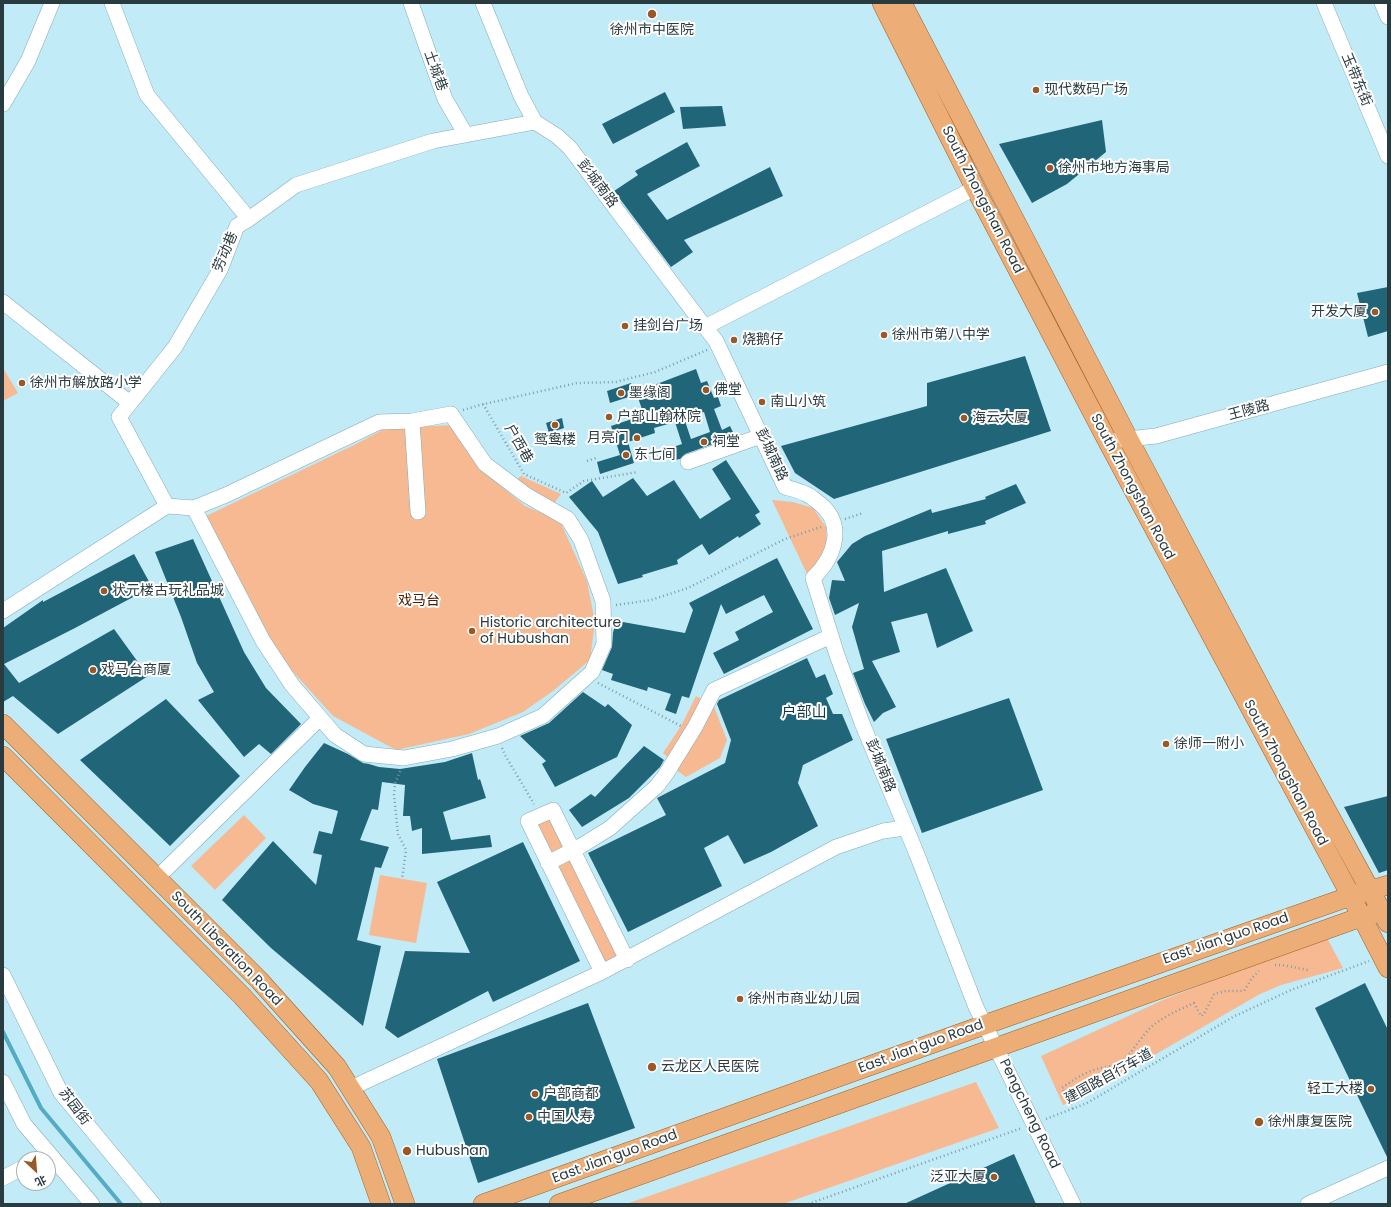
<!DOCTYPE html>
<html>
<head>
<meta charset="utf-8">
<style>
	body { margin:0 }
	#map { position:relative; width:1391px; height:1207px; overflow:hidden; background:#c2ebf8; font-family:Poppins,"Noto Sans SC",sans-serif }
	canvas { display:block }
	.frame { position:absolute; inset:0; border:4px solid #2a3b40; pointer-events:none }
	.north { position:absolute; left:16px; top:1151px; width:40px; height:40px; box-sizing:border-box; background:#fff; border:1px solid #aab1b3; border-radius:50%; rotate:154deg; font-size:11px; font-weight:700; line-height:16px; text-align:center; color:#2a3b40 }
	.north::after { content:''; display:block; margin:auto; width:14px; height:18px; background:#9b5827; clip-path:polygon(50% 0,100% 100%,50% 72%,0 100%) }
</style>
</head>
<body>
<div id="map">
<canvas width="1391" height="1207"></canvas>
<div class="frame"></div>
<div class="north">北</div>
</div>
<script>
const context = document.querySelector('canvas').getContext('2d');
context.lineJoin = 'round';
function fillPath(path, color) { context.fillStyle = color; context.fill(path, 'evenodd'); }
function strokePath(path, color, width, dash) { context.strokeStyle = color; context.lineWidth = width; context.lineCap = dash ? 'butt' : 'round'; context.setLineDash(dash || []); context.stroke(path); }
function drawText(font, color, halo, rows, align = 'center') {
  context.font = font + ' Poppins,"Noto Sans SC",sans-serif'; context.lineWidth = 4; context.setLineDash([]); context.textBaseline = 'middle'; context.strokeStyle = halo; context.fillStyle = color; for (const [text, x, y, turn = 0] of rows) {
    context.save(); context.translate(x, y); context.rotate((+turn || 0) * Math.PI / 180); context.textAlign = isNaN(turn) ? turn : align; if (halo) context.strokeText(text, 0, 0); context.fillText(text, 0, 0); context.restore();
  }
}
fillPath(new Path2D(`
	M3,368l15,25 -15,8z
	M455,425l24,43 46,38 35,15 27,60 8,41 -5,38 -37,31 -30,21 -54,22 -73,16 -63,-34 -49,-54 -30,-47 -50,-98 150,-72 32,-17z
	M521,476l40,18 -9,12 -39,-24z
	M772,500l21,2 20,6 13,19 1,24 -19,25z
	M696,696l17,8 14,36 -7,18 -34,19 -18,-13 3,-4 -8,-7 18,-27z
	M553,810l72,146 -25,11 -72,-146z
	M244,815l22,23 -51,52 -24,-24z
	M380,875l47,8 -11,60 -47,-8z
	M1326,936l17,32 -62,17 -21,9 -180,104 -17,7 -22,-49 122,-56z
	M976,1082l23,46 -216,76h-157z`), '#f7b991');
strokePath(new Path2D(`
	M3,1032l38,76 80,96`), '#54abc4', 4);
fillPath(new Path2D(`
	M665,92l10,20 -62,32 -11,-20z
	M722,106l4,20 -43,3 -3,-22z
	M1102,120l4,32 -39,32 -35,19 -33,-59z
	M687,142l13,24 -53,28 20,26 103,-53 13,29 -99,44 9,12 -22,15 -57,-76 24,-16 -3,-4z
	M1388,287v44l-20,6 -11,-44z
	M1025,356l26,75 -217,68 -39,-26 -14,-27 146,-40v-23z
	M696,369l5,14 6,-2 7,17 4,-1 3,9 -7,3 8,21 8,-4 5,10 -50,18 -5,5 -5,1 -5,-12 12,-4 -7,-22 -21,6 1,5 -27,9 6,21 -34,11 -3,-12 23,-7 -9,-29 33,-11 -8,-23zM704,412l6,20 -19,7 -7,-21z
	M631,383l4,12 -25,8 -3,-12z
	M562,418l2,10 -15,5 -3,-10z
	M726,460l34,52 -5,3 6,9 -22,14 -1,-2 -29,19 -7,-11 -25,16 1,4 -36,11 1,2 -25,7 -20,-52 -29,-35 23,-16 11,16 30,-19 14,18 27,-16 26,39 31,-20 -19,-30z
	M1016,484l10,19 -41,18 1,3 -38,10v-3l-66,20 2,41 62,-24 27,63 -36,17 -10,-35 -36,9 9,30 -28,9 24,46 -13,6 -9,9 -9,-18 -12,-31 11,-4 -12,-42 7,-24 -24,12 -6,-17 3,-18 13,1 -8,-19 15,-18 13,-8 66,-27 1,4 54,-14 -1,-2z
	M193,539l51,113 22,36 35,36 -30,30 -12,-10 -15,13 -46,-57 16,-8 -17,-29 -16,-46 -26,-65z
	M134,554l18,33 -77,41 -71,36 15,19 95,-54 34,47 -90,58 -45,-38 -10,6v-74l40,-28v2z
	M777,558l36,71 -89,45 -11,-21 26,-13 -4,-8 38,-20 -9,-17 -38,19 -5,-10 -32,94 -7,-2 -6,18 -11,-4 6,-16 -23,-7 -1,4 -36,-11 2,-6 -11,-4 10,-23 1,-15 4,-11 68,12 8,-23 -4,-7z
	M807,658l9,20 9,-4 8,20 -7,4 7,16h9l11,26 -50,25 -5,18 20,43 -47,26 -27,12 -16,-29 -24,13 18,38 -94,46 -40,-79 78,-38 -9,-17 68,-35 6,-23 -14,-36 2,-4z
	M583,692l22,15 3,-3 24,21 -15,32 -62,30 -13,-23 4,-3 -26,-25 29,-13z
	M1009,698l34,92 -121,43 -36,-94z
	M166,699l74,77 -70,70 -90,-86z
	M324,743l24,11 15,9 6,1 10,3 21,2 45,-7 27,-9 6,27 2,-1 6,19 -43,14 8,28 39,-5 2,12 -70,7v-26l-10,3 -2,-15h-7l2,-31 -23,-3 -4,28 -6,-1 -12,31 29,7 -8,21 -6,-1 -18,73 24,6 -18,80 -92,-78 -49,-48 51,-59 43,44 6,-30 -9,-2 6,-22 13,3 6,-23 -25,-7 -24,-14 16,-23z
	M644,746l20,14 -4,7 -31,31 -47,29 -13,-17 22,-16 4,3z
	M1388,796v74l-9,3 -35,-66z
	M523,842l57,119 -87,41 -5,-11 -90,47 -13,-10 20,-77 65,2 -33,-71z
	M1365,983l23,47v129l-73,-151z
	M588,1003l47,125 -157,55 -41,-124z
	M1014,1154l22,50h-132z`), '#206578');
const minor = new Path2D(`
	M112,3l35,92 102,124
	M411,3l34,96 21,36
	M483,3l38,93 14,26 22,14 13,12 135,179 11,14 69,146c7,2 15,4 21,7 5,2 9,6 13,9 27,21 16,54 -6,75l24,77 25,68 54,129 60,155 97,197
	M1324,3l64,153
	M1382,3l6,14
	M3,104l25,-43 24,-58
	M3,302l127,101
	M705,327l270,-139
	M412,421l6,91
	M1118,440l38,-4 232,-64
	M688,462l73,-26
	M167,506l-48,-89 56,-70 45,-77 17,-44 12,-7 47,-34 137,-44 102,-19
	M3,611l164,-105 27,2 32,-13 153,-73 33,-1 39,-7 34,50 41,31 42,24 13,21 22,61 1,43 -12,28 -49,44 -45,20 -46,13 -48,9 -40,-4 -29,-19 -43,-50 -29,-44 -69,-133
	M548,863l33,-17 29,-18 47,-42 9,-12 29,-47 19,-37 117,-54
	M157,878l163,-160
	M602,972l-74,-151 25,-11 74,150
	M3,975l58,118 92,111
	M3,1082l21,42 68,80
	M351,1088l251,-116 234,-125 47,-16 22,-3
	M3,1178l21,-11
	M1308,1204l80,-36`);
const major = new Path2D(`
	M882,3l93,185 133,254 243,454 37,72
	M902,3l226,435 158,298 102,187
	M3,724l256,256 78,87 44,70 24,67
	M3,756l239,240 77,85 42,66 20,57
	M483,1204l501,-179 367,-129 37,-11
	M559,1204l802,-287 12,-3`);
strokePath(minor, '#83aab6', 16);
strokePath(major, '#a06127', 20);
strokePath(new Path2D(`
	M483,404l41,70 42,19 18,-12 54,-9
	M463,410l17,-5 97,-22 39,-1 39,-10 52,-22
	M587,461l9,-3
	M845,519l18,-6
	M616,605l35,-5 37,-12 97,-49 36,-12
	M598,683l83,43
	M502,748l3,7 29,49
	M400,771l-5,13 -1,11 4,39 8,16 -4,29
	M1275,965h7l26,5
	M1073,1109l-11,-21c11,-8 21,-15 35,-19 5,-2 12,-2 18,-4 16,-8 24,-26 36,-38 13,-11 28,-17 43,-24l7,13 3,-2 10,-20 12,-3h18l8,-13 7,-7
	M1046,1119l41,-16 146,-86 58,-27 78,-29
	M808,1204l214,-76`), '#7f9da7', 2.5, [1, 3]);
strokePath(minor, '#fff', 15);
strokePath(major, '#ecad76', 19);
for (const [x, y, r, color] of [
	[652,14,5,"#9b5827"],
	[1036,90,4,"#9b5827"],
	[1050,168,4,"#9b5827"],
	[1375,312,4,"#9b5827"],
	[625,326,4,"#9b5827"],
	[884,335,4,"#9b5827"],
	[734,340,4,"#9b5827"],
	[22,383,4,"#9b5827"],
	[706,390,4,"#9b5827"],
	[621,393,4,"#9b5827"],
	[762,402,4,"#9b5827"],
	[609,417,4,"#9b5827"],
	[964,418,4,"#9b5827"],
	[555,425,4,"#9b5827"],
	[637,438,4,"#9b5827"],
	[704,442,4,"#9b5827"],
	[626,455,4,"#9b5827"],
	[104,591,4,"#9b5827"],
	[472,631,4,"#9b5827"],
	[93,670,4,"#9b5827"],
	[1166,744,4,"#9b5827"],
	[740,999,4,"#9b5827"],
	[652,1067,5,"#9b5827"],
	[1371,1089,4,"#9b5827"],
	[535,1094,4,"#9b5827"],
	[529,1117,4,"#9b5827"],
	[1259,1122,5,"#9b5827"],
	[407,1151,5,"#9b5827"],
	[994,1177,4,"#9b5827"]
]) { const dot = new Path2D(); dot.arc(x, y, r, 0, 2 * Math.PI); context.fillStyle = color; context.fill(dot); strokePath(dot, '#fff', 1.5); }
drawText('14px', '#2a3b40', '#fff', [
	["徐州市中医院",652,30,"center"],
	["现代数码广场",1044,90],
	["徐州市地方海事局",1058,168],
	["开发大厦",1367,312,"right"],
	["挂剑台广场",633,326],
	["徐州市第八中学",892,335],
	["烧鹅仔",742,340],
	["徐州市解放路小学",30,383],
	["佛堂",714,390],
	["墨缘阁",629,393],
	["南山小筑",770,402],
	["户部山翰林院",617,417],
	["海云大厦",972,418],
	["月亮门",629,438,"right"],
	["鸳鸯楼",555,440,"center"],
	["祠堂",712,442],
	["东七间",634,455],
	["状元楼古玩礼品城",112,591],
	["Historic architecture",480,623],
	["of Hubushan",480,639],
	["戏马台商厦",101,670],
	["徐师一附小",1174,744],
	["徐州市商业幼儿园",748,999],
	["云龙区人民医院",661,1067],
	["轻工大楼",1363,1089,"right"],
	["户部商都",543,1094],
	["中国人寿",537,1117],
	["徐州康复医院",1268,1122],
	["Hubushan",416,1151],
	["泛亚大厦",986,1177,"right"]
], 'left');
drawText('14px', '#2a3b40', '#fff', [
	["土城巷",435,71,70],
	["玉带东街",1356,80,67],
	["彭城南路",597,184,53],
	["South Zhongshan Road",982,200,63],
	["劳动巷",226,252,-67],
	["王陵路",1249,411,-15],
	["户西巷",518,444,60],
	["彭城南路",771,455,65],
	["South Zhongshan Road",1132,487,62],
	["彭城南路",880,766,68],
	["South Zhongshan Road",1285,773,62],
	["East Jian'guo Road",1226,939,-19],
	["South Liberation Road",226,949,46],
	["East Jian'guo Road",921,1047,-20],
	["建国路自行车道",1109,1077,-29],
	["苏园街",74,1107,53],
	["Pengcheng Road",1029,1114,64],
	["East Jian'guo Road",615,1157,-20]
]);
drawText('14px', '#482102', '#fff', [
	["戏马台",419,601]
]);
drawText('15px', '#123842', '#fff', [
	["户部山",804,713]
]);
</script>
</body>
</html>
